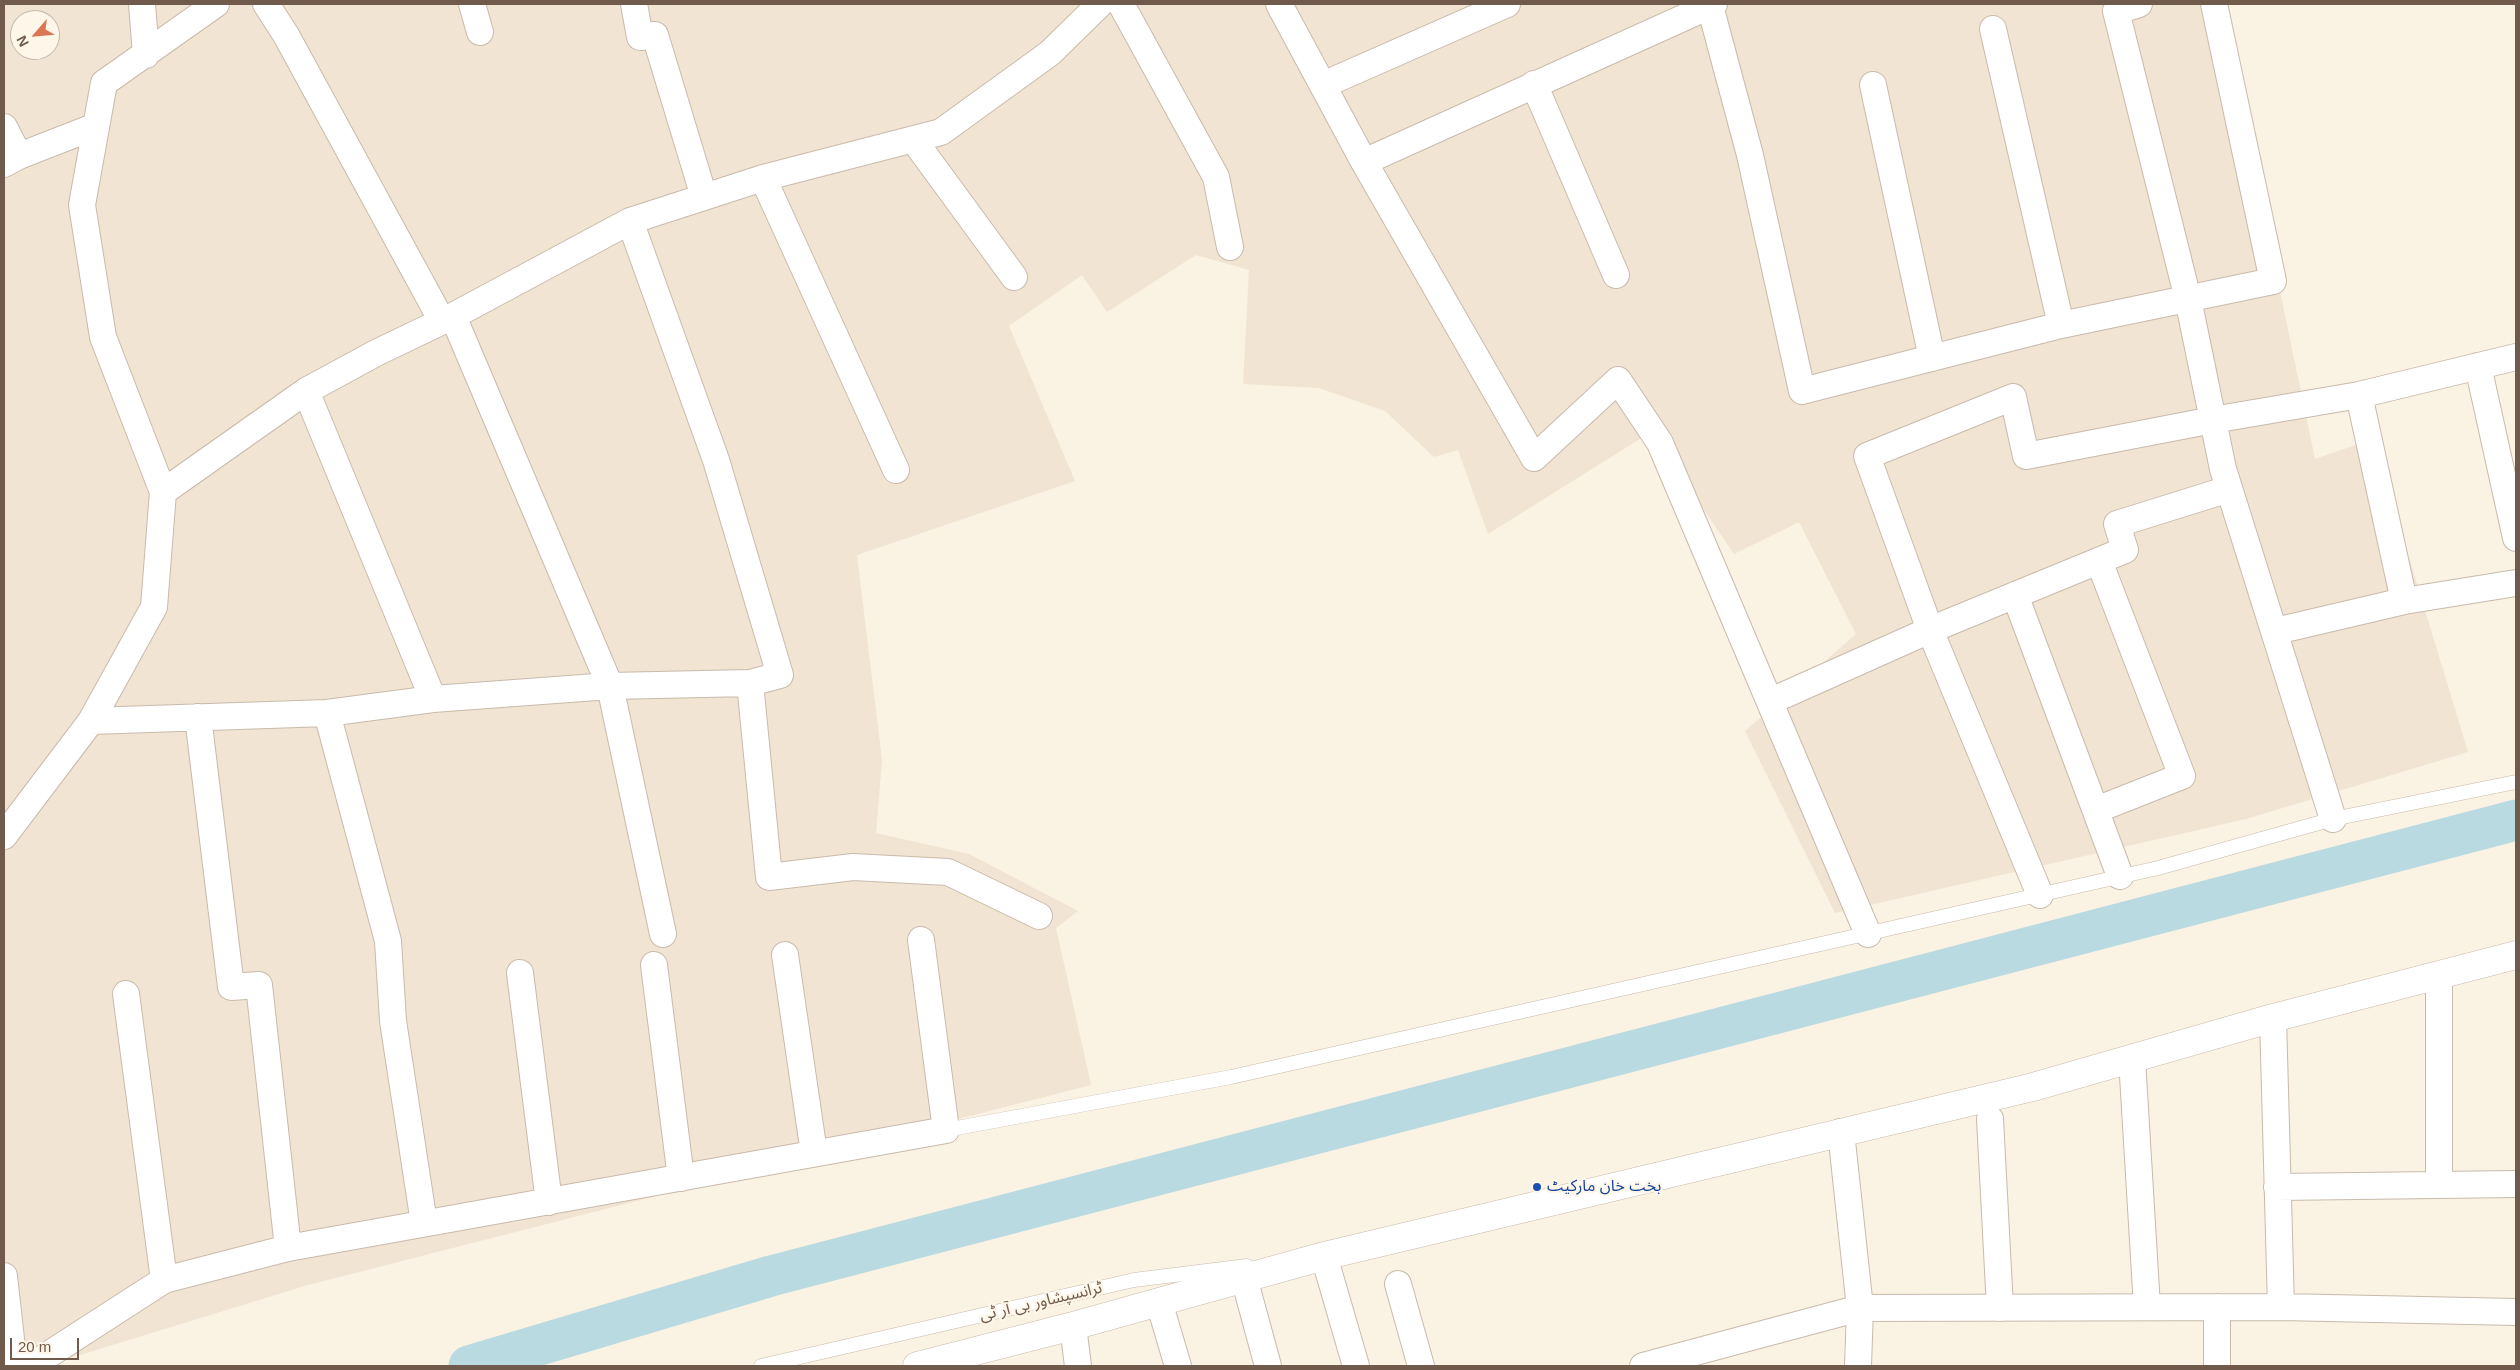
<!DOCTYPE html>
<html>
<head>
<meta charset="utf-8">
<style>
	body { margin:0 }
	#map { position:relative; width:2520px; height:1370px; overflow:hidden; background:#faf2e3; font-family:Helvetica,sans-serif }
	canvas { display:block }
	.frame { position:absolute; inset:0; border:5px solid #6f5a4c; pointer-events:none }
	.north { position:absolute; left:10px; top:10px; width:50px; height:50px; box-sizing:border-box; background:#fdf6e9; border:1px solid #c4b8aa; border-radius:50%; rotate:243deg; font-size:14px; font-weight:700; line-height:20px; text-align:center; color:#6f5a4c }
	.north::after { content:''; display:block; margin:auto; width:18px; height:22px; background:#da7653; clip-path:polygon(50% 0,100% 100%,50% 72%,0 100%) }
	.scale { position:absolute; left:10px; top:1338px; width:69px; height:22px; box-sizing:border-box; border:2px solid #6f5a4c; border-top:0; padding-left:6px; font-size:15px; line-height:18px; white-space:nowrap; color:#6f5a4c; -webkit-text-stroke:4px #fdf6e9; paint-order:stroke }
</style>
</head>
<body>
<div id="map">
<canvas width="2520" height="1370"></canvas>
<div class="frame"></div>
<div class="north">N</div>
<div class="scale">20 m</div>
</div>
<script>
const context = document.querySelector('canvas').getContext('2d');
context.lineJoin = 'round';
function fillPath(path, color) { context.fillStyle = color; context.fill(path, 'evenodd'); }
function strokePath(path, color, width, dash) { context.strokeStyle = color; context.lineWidth = width; context.lineCap = dash ? 'butt' : 'round'; context.setLineDash(dash || []); context.stroke(path); }
function drawText(font, color, halo, rows, align = 'center') {
  context.font = font + ' Helvetica,"Noto Sans Arabic",sans-serif'; context.lineWidth = 4.5; context.setLineDash([]); context.textBaseline = 'middle'; context.strokeStyle = halo; context.fillStyle = color; for (const [text, x, y, turn = 0] of rows) {
    context.save(); context.translate(x, y); context.rotate((+turn || 0) * Math.PI / 180); context.textAlign = isNaN(turn) ? turn : align; if (halo) context.strokeText(text, 0, 0); context.fillText(text, 0, 0); context.restore();
  }
}
fillPath(new Path2D(`
	M4,4h2216l95,455 58,-20 95,313 -222,67 -411,94 -90,-182 111,-97 -57,-112 -65,32 -83,-122 -163,102 -30,-84 -24,7 -49,-46 -66,-23 -76,-4 6,-114 -53,-15 -89,57 -25,-37 -73,51 66,155 -218,74 25,205 -6,73 93,21 109,57 -22,17 35,157 -783,200 -264,81h-40zM20,20h30v30h-30z`), '#f1e4d2');
strokePath(new Path2D(`
	M469,1366l302,-90 1745,-456`), '#badae1', 41);
const service = new Path2D(`
	M946,1130l285,-53 927,-209 175,-49 183,-37
	M761,1366l373,-86 113,-14`);
const minor = new Path2D(`
	M142,4l4,51
	M266,4l20,31 156,286
	M472,4l8,28
	M634,4l6,33 15,-2 49,162
	M1121,4l95,173 14,70
	M1279,4l85,158 170,296 84,-78 42,63 208,491
	M2139,4l-23,7 72,288 35,170 110,350
	M1710,6l40,149 52,236 259,-66 212,-44 -59,-277
	M1993,29l68,296
	M1534,84l82,191
	M1323,85l184,-81
	M1873,85l59,273
	M4,127l15,29 -15,8
	M913,139l101,138
	M19,156l77,-30
	M1364,162l350,-158
	M763,178l133,292
	M453,316l157,370 53,248
	M2478,366l38,172
	M306,391l127,308
	M2359,395l157,-38
	M163,492l143,-101 70,-38 77,-37 177,-95 133,-43 178,-46 109,-79 50,-49
	M2015,595l105,281
	M2276,631l128,-30 112,-18
	M750,683l19,194 84,-10 95,5 91,44
	M1771,701l159,-71 195,-80 -8,-26 112,-35
	M327,713l61,228 5,80 31,202
	M198,717l33,270 28,-2 29,263
	M91,721l236,-8 106,-14 177,-13 140,-3 30,-8 -64,-215 -86,-239
	M2096,810l86,-34 -83,-215
	M4,836l87,-115 63,-114 9,-115 -60,-155 -21,-132 22,-122 112,-79
	M2040,895l-110,-265 -63,-174 146,-59 13,59 187,-36 146,-25 45,206
	M785,955l29,198
	M654,965l27,213
	M520,973l29,229
	M126,994l38,286
	M2273,1018l8,289
	M2132,1059l15,248
	M1990,1119l10,189
	M1841,1132l19,176 -2,58
	M2439,1185v-210
	M2277,1187l239,-3
	M1324,1256l32,110
	M4,1276l10,90
	M1244,1278l24,88
	M1398,1284l23,82
	M1159,1302l19,64
	M2217,1307v59
	M1073,1326l5,40
	M31,1366l133,-86 124,-32 658,-118 -25,-190
	M1643,1366l217,-58 421,-1 235,5`);
const tertiary = new Path2D(`
	M917,1366l156,-40 251,-70 709,-169 240,-69 243,-63`);
strokePath(service, '#c9baab', 15);
strokePath(minor, '#c9baab', 28);
strokePath(tertiary, '#c9baab', 29);
strokePath(service, '#fff', 14);
strokePath(minor, '#fff', 26);
strokePath(tertiary, '#fff', 28);
for (const [x, y, r, color] of [
	[1537,1187,5,"#1a4fb4"]
]) { const dot = new Path2D(); dot.arc(x, y, r, 0, 2 * Math.PI); context.fillStyle = color; context.fill(dot); strokePath(dot, '#fdf6e9', 2); }
drawText('16px', '#164399', '#fdf6e9', [
	["بخت خان مارکیٹ",1547,1187]
], 'left');
drawText('16px', '#6f5a4c', '#fdf6e9', [
	["ٹرانسپشاور بی آر ٹی",1041,1302,-13]
]);
</script>
</body>
</html>
